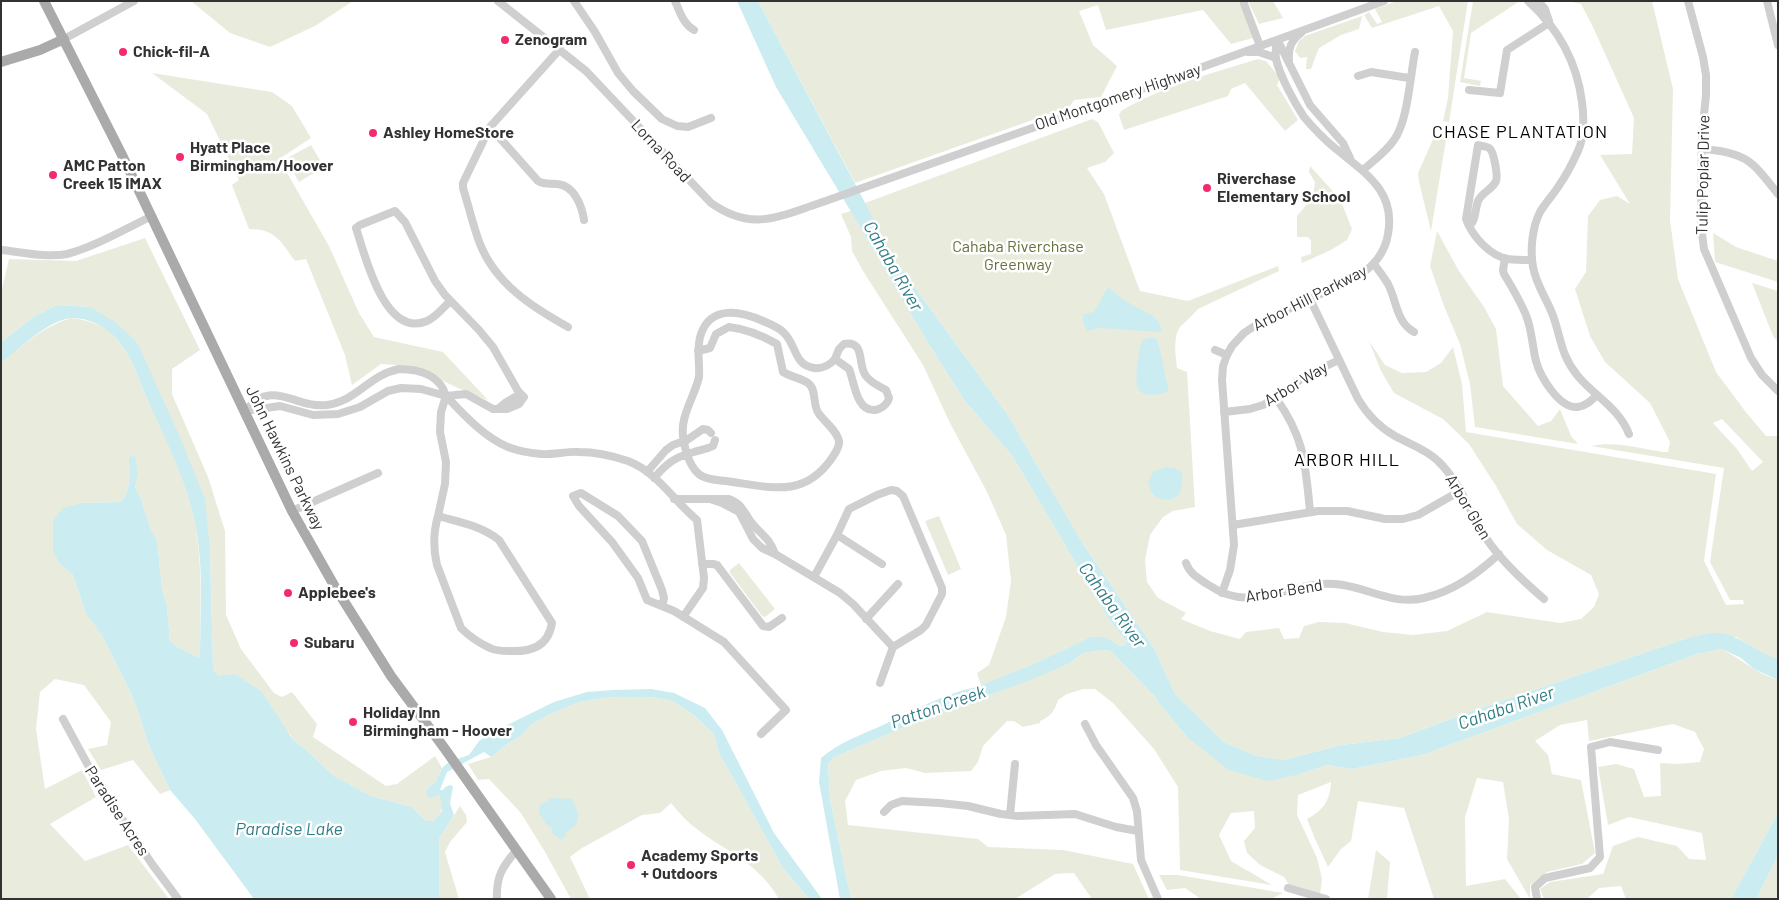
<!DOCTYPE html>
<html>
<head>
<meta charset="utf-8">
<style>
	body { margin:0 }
	#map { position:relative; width:1779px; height:900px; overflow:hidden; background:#fff; font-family:Barlow,sans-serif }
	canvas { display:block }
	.frame { position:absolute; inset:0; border:2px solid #323232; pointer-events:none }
</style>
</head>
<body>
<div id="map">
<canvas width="1779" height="900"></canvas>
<div class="frame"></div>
</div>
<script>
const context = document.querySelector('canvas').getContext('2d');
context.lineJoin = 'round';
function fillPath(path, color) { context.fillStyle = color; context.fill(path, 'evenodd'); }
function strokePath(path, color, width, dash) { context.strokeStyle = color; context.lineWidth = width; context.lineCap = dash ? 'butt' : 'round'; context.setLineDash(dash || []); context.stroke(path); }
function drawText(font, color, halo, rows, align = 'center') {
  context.font = font + ' Barlow,sans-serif'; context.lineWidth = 5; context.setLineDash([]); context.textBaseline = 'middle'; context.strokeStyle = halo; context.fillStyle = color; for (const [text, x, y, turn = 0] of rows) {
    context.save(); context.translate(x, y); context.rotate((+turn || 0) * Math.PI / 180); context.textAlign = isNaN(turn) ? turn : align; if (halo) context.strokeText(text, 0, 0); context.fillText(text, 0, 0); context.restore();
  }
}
fillPath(new Path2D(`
	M191,1h162l-38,25 -45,21 -40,-14z
	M758,1h480l4,7 11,30 -22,6 -28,-34 -97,20 -8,-25 -19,6 14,34 24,21 -16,31 -27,3 -5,7 -214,76z
	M1248,1h25l10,17 -24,6z
	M1397,1h71l-19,121 -6,-1 5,-23 5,-67 -14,-25 -67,22 -8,-13 5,-3 8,12 5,-2 -7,-13z
	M1473,1h47l-49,32 -7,45 17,3 -1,5 -20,-4z
	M1568,1h84l21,88 -3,131 8,59 38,93 29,39 21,25h12v223l-9,-2 -33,-20 -48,1 -216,73 -72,27 -59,7 -57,15 -27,-4 -33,-14 -49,-48 -21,-46 -69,-101 -78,-133 -110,-151 -32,-60 227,-84 6,3 16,31 -9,9 -18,6 17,26 36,97 48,10 90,-35 1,5 -81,38c-5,6 -11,11 -17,17 -9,10 -5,30 -4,42l10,4 8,135 -22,4 -10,6 -13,18 -5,25 2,22 11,16 28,15 -5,6 29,12 30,8 6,-7 33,-4 5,11 15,-1 5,-12 15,-4 26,1 38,9 30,3 34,-4 40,-19 73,11 21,-4 13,-12 5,-13 -8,-19 -44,-25 -30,-26 -21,-38 -27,-42 -26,-25 -49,-26 -13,-22 -12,-30 16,24 17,8 24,-1 15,-9 12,-16 9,37 4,48 250,42 -12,87 22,44 18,-1 -1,-4h-13l-20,-38 14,-94 -133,-22c24,-5 47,2 72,6h5l2,-10 -20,-39 -45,-41 -15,-26 -15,-47 11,-17 2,-56 12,-16 17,-4 13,8 -30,-49 32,-1 2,-36 -42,-93 -11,-21zM1722,419l41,43 -11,9 -15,-22 -24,-26z
	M1362,16l-3,13 -18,6 -22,13 -8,21h-5l1,-12 -7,1 -5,-7 4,-10 6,-5z
	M1258,59l8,2 14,17 -3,7 21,35 -13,11 -40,-48 -14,6 -3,7 -104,34 -5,-15 2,-4c38,-23 94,-39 137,-52z
	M152,73l120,19 20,14 19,32 -32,21 50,87 30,67 15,24 69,15 45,48 -30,-12 -46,-22 -31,-2 -29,21 -7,-30 -39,-96 -11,2c-14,-19 -19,-32 -46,-32l-17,-44 7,-5 -32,-66z
	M1434,137l12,3 -15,91 -12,-49 -1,-9z
	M311,145l13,22 -25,15 -13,-23z
	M1310,166l30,33 12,30 -5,11 -16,10 -29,13 -1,-6 10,-3v-13l-3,-4h-11v-21l16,-19 2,-15 -6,-10z
	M851,211l75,129 39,61 48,56 95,161 19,24 -3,3 -4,1 -6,-3 -40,2 -43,20 -50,20 -4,-12 12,-8 17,-48 5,-36 -5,-46 -19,-43 -37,-69 -27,-58 -60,-94 -11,-20 -1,-14 -10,-23z
	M1437,231l22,40 25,36 12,22 7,57 35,40 13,-5 9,-12 11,27 7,8 -103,-17 -5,-43 -10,-40 -16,-38 -14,-40z
	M1713,233l23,14 42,14v21l-63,-20z
	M145,238l55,112 -28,19v25l36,83 17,54 1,84 15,34 33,44 8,4 10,-5 25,32 -4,13 73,49 11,-2 38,-28 7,12 -6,13 -8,7 8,8 4,-2c4,15 3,16 -7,27h-7l-14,-14 -41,-11 -37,-20 -29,-27 -12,-9 -3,-6 -71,-58 -6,-7 -3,-118 -73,-209 -47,-35 -33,-2 -25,13 -31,25v-50l8,-34 67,2z
	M1752,283l26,8v51l-5,-6z
	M71,318c17,2 32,6 44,19 15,15 22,38 30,57 20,43 43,88 51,135 7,43 4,86 4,129l-21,-10 -9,-7 -3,-35 -5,-18 -5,-48 -6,-10 -10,-32 -6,-10 3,-14 -9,-17c0,16 3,32 -8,45l-39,1 -22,61 13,11 13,39 15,20 25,49 10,22 13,41 21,44 -10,4 -27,-34 -32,10 -13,-21 19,-4 4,-23 -27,-37 -29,-6 -15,13 -4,37 9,60 37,-19 14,27 -46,27 35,37 43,-16 41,54h-168v-536c22,-18 43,-37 70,-45z
	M939,516l22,53 -13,6 -23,-54z
	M739,563l36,46 -10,8 -3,-1 -32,-43v-3z
	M1722,649c19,10 35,25 56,31v133l-47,86h-105l-5,-13 -22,2 -12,11h-43l-4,-10 10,-7 53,-8 10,-28 25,-9 39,9 12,13 17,1 -4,-27 -73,-16 -21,8 -10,-58 18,-3 18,5 10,28 17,-1 -1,-33 18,1 22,-2 4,-13 -9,-17 -22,-8 -84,17 -2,-21 -27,5 -25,16 13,14 4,19 29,6 14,73 -13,11 -35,8 -17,13v14l-23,-40 2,-40 -6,-37 -26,-4 -12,39 1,69 39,-7 16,20h-87l-30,-91 -46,-7 -7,40 -10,8 -13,18 -13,-28 -8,-20c17,-9 23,-19 24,-37l-33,13 -1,20 20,43 5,21 -2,15 -30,-7 -6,-10 -24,-12 -13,-12 -3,-12 11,-13 -1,-17 -23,2 -12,22 12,26 41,24 -92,-15 -2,-83 -24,-38 -41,-46 -18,-14h-12l-16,5 -9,6c-4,12 -7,16 -18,21v2l-17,4 -9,-6h-7l-24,25 -5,16 -7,9 -46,2 -19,-5 -25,3 -25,9 -11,21 3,24 130,14 10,8 75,3 70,14 16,35h-57l-18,-26 -19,1 -40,25h-164l-21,-100 -2,-35 6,-7 130,-55 17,-4v-4l6,-1 2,2 79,-31 15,-11 20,-3 8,1 45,47 3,5 28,34 113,37 27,-9 25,4 70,-14 275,-101z
	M611,697h41l21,4 22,15 19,18 4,17 65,117 26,31h-30c-22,-38 -54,-47 -86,-73 -8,-6 -15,-15 -22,-23l-11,10 -18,2 -60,33 -12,9 20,42h-19l-26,-47 -24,-39 -32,-34 -11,1 -10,-16 23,-7 15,-12 16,-10 9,-10 17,-10 31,-13z
	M460,806l6,9 1,7 -17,20 -5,10 14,47h-20v-60z
	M1376,850l14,12 -3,37h-19z
	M1778,856v43h-22z
	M1159,875h19l105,18 -12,6h-70l-16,-11 -18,2z`), '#e9ecdd');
fillPath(new Path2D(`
	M737,1h21l139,262 110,151 78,133 69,101 21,46 49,48 33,14 27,4 57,-15 59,-7 72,-27 216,-73c8,-2 16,-4 24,-5 25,-2 43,20 66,26v21l-24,-11 -13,-11 -19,-9 -25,5 -275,101 -70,14 -25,-4 -27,9 -32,7 -39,-11 -42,-33 -28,-34 -3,-5 -45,-47 -8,-1 -20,3 -15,11 -40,17 -39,14 -2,-2 -6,1v4l-17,4 -130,55 -6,7 2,35 21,100h-11l-21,-117 2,-24c17,-15 42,-24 62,-33 30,-14 60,-31 93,-38l3,4 3,-2 -1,-4 50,-20 60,-28h13l16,9 4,-1 3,-3 -19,-24 -95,-161 -48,-56 -39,-61 -64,-110 -86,-143z
	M1108,287c7,6 15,13 23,17 13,8 26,10 31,26l-3,2 -59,-4 -13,3 -4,-9v-8l11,-2z
	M57,305l33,2 25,15 22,20 41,91 27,66 5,52 3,118 6,7 16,-2 27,18 31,48 12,9 29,27 37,20 41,11 14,14h7l9,-10 -2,-16 -11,3 -3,-4 2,-6 8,-7 6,-13 7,-6 20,-7 10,-14 10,-7 65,-32 33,-10 26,-2 38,-1 23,4 31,15 17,22 52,103 48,66h-13l-26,-31 -65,-117 -4,-17 -19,-18 -22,-15 -21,-4h-41l-32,5 -31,13 -17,10 -9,10 -16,10 -15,12 -7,-5 -37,20 -7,18h3l2,-3 6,-2 2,2 -3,16 4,12 -15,24v60h-185l-59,-80 -25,-29 -21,-44 -13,-41 -10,-22 -25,-49 -15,-20 -13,-39 -13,-11 -7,-13v-30l10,-13 19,-5 39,-1c11,-13 8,-29 8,-45l6,-1 3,18 -3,14 6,10 10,32 6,10 5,48 5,18 3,35 9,7 21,10c0,-43 4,-87 -4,-129 -8,-47 -32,-92 -51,-135 -8,-19 -15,-42 -30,-57 -11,-11 -28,-20 -44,-19 -24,3 -52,31 -70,45v-20l31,-25z
	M1147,338h9c4,6 10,42 13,53 -8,4 -29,8 -32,-5 -2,-10 2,-34 4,-44z
	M1166,467l9,1 7,5c0,6 0,14 -2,19 -4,9 -17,10 -25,4 -4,-3 -5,-9 -7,-14l6,-11z
	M551,798l21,1c4,8 10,20 2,28 -2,2 -5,3 -8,5v3l-5,5 -9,-7v-5l-6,-4 -7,-11 1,-8z
	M1778,813v43l-22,43h-25z`), '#cbecf0');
strokePath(new Path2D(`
	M498,1l88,70 125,132c40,28 64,15 106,1l289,-102 278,-101
	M574,1l21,31 23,41 15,18 29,28 15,7 11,1 23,-9
	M675,1c5,11 8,23 19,29
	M1243,1l17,45
	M1528,1c30,27 49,62 54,101 2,16 3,34 -4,49 -5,11 -11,23 -18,33 -6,10 -14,18 -20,28 -8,16 -10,38 -7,55 3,17 13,31 19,46 9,23 8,41 25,62 18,22 41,32 52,59
	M1538,1l7,8 4,12
	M1688,1l15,56 3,18v20l-4,40 -1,91 3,23 47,109 11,17 16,16
	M1767,1l11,44
	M64,39l70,-38
	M1278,41l32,64 33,38 7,15
	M560,49l-70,78 -27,56v5c6,19 10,38 17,56 16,40 52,63 88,83
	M1248,52h11l17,6
	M1289,60c-1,-12 2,-19 12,-27
	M1358,76l13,-4 38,6
	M1469,90l31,3 7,-43 42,-27
	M490,127l48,54c7,4 12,2 19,3 17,1 25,22 27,36
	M1702,149c44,3 50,12 76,45
	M1363,170c11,-10 23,-18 31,-30 14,-19 16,-64 21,-88
	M1469,226c7,-5 6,-17 9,-25 4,-9 15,-12 18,-20 2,-5 -2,-30 -7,-33 -3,-2 -8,-2 -11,-3l-12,74c6,17 24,37 42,40 8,1 16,1 24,1
	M1,250c21,2 45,8 66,4 25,-6 60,-26 85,-38
	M1505,258l-2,12 1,4c8,13 16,27 22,41 6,15 6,30 10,46 4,15 23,48 42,46 8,-1 14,-7 19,-12
	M1374,264c5,7 10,13 14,20 9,17 8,38 26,48
	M1310,299l48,100c9,15 21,28 37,37 14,8 31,13 43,25 22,21 32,52 48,77 15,23 37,43 58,61
	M844,344c22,-4 13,21 22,32 5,7 13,10 20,14l3,8 -1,3c-3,5 -7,8 -13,9 -19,2 -21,-30 -26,-41l-14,-10 4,-10z
	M1215,350l12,5
	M698,351l12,-3 6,-14 13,-7c17,2 34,9 48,17l6,28c8,5 18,6 25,11 9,6 4,22 11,31 6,8 18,17 20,27 1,6 -4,12 -7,17 -27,39 -58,30 -99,24 -9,-2 -25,-1 -33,-7 -9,-7 -14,-22 -16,-33 -6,-24 10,-43 15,-65 1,-14 -3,-29 2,-43 10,-29 40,-23 62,-13 7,3 15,6 20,11 14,12 10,33 31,36 8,1 16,-3 21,-9
	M399,369c20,0 41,6 47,27l-25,-7 -20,-1 -13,3 -28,16 -22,7 -25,1 -33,-9 -35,5c29,-34 49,-2 82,-6 30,-4 42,-30 72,-36z
	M446,396l20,-2 27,15h14l12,-5 5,-7 -6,-6 -25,-44 -14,-17 -34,-35 -10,-14 -30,-59 -10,-11 -35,14 -4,3c9,28 29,111 71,93 9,-4 17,-14 23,-20
	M446,396c17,18 39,42 62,51 10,4 22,6 33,7 13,1 26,-3 38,-2 17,0 34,4 49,9 29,11 46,40 69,59l7,58 -1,10 -20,29
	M1276,398c29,41 29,65 34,113
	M499,408l6,-5 10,-6 7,1
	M1224,412l26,-3 13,-4 13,-7 29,-22 34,-16
	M647,472l19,-22 7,-5 14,-5 16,-11 5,1 3,3
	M654,478c13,-15 21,-21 40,-26 6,-2 13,-3 19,-6l2,-6
	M674,499h55c12,4 15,13 22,23 9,12 19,16 24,32
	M713,500l9,3 17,9 14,27 9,9 13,6 65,39 13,11 40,43 28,-17 5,-5 16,-31v-6l-39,-92 -6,-5 -6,-1 -14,5 -28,14 -12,26 -23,42
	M292,511l86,-38
	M438,516c21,6 44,10 61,24l53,83c-4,24 -21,29 -43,28 -7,0 -13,0 -19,-3 -11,-5 -21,-12 -29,-20l-24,-63c-4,-17 -4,-32 1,-49z
	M438,516l7,-32 1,-22 -6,-30 1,-20 5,-16
	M1233,525l85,-14h29l38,8h18l15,-4 42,-24
	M837,535l45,29
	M1186,563c4,11 12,15 21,21 48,33 80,-4 128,0 31,2 57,22 89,14 30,-7 53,-24 75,-44
	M702,564h11l4,1 46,61 6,1 13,-9
	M1222,593l8,-23 4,-25 -12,-165 1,-14 4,-11 5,-9 12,-13 15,-10 96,-45c17,-10 30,-24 33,-44 8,-43 -23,-61 -52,-85 -11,-9 -22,-20 -32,-32 -10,-15 -24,-41 -28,-58 -1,-6 0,-13 1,-19
	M662,606l2,-8 -2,-8 -20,-49 -24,-25 -37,-23 -8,3 6,10 33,36 26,36 9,22 27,11 50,31 62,68 -25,24
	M866,619l32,-35
	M880,683l13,-36
	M63,719l33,61 56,84 26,35
	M1085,724l11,21 37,53 4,13 4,49 17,39
	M884,812l7,-7 11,-4 38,2 28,3 33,8 17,2 57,-2 41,13 22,4
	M1010,815l5,-51
	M1288,888l38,11
	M497,899c-1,-22 5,-32 19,-48
	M1537,899l-2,-12 10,-9 45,-10 10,-11 -9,-110 19,-5 48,8`), '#cfcfcf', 8);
strokePath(new Path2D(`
	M44,1l77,152 171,358 43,76 56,89 54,73 106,150
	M1,62l39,-12 24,-11`), '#aaa', 10);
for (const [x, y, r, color] of [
	[505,40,5,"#f32a71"],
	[123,52,5,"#f32a71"],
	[373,133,5,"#f32a71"],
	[180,157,5,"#f32a71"],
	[53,175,5,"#f32a71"],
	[1207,188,5,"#f32a71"],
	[288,593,5,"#f32a71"],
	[294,643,5,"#f32a71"],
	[353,722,5,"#f32a71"],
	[631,865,5,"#f32a71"]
]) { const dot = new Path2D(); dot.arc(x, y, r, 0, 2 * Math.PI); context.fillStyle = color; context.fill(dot); strokePath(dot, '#fff', 2); }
drawText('bold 16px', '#323232', '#fff', [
	["Zenogram",515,40],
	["Chick-fil-A",133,52],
	["Ashley HomeStore",383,133],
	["Hyatt Place",190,148],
	["Birmingham/Hoover",190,166],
	["AMC Patton",63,166],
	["Creek 15 IMAX",63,184],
	["Riverchase",1217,179],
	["Elementary School",1217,197],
	["Applebee's",298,593],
	["Subaru",304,643],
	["Holiday Inn",363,713],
	["Birmingham - Hoover",363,731],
	["Academy Sports",641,856],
	["+ Outdoors",641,874]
], 'left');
drawText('16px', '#323232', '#fff', [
	["Old Montgomery Highway",1118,97,-19],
	["Lorna Road",661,151,47],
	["Tulip Poplar Drive",1703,175,-89],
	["Arbor Hill Parkway",1310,298,-27],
	["Arbor Way",1296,384,-31],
	["John Hawkins Parkway",285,458,64],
	["Arbor Glen",1468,507,59],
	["Arbor Bend",1284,591,-9],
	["Paradise Acres",117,811,57]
]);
drawText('16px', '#64723b', '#fff', [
	["Cahaba Riverchase",1018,247],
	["Greenway",1018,265]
]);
context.letterSpacing = '1px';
drawText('18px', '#000', '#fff', [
	["CHASE PLANTATION",1520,132],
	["ARBOR HILL",1347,460]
]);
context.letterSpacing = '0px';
drawText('italic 18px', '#327e87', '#fff', [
	["Cahaba River",893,266,60],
	["Cahaba River",1112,605,54],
	["Patton Creek",938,707,-19],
	["Cahaba River",1506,708,-19],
	["Paradise Lake",289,829]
]);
</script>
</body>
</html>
